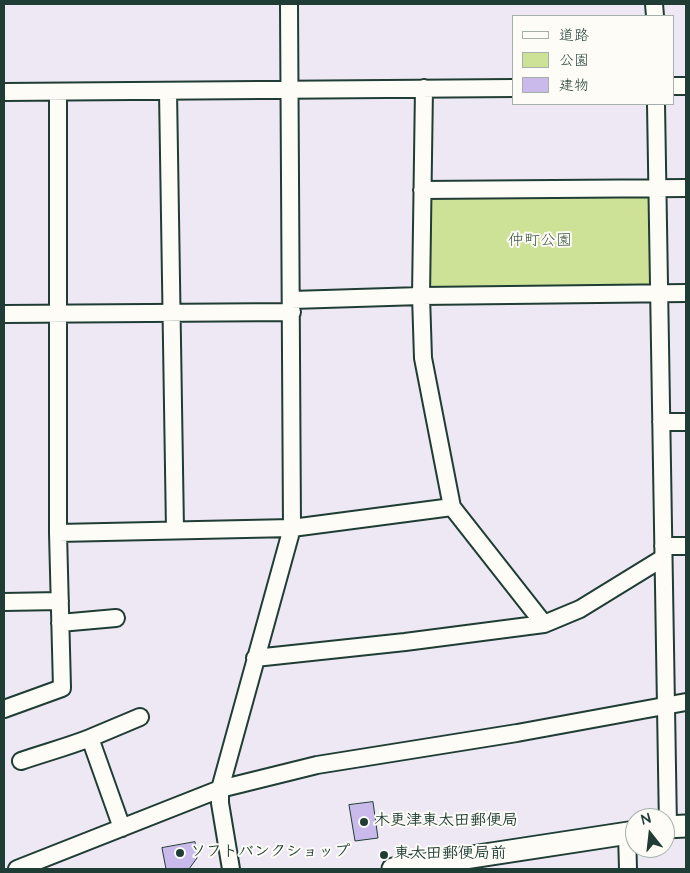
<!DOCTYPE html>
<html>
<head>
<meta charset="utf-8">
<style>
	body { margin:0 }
	#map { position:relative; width:690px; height:873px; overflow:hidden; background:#ede8f3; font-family:"Architects Daughter","Klee One",sans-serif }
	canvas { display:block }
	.frame { position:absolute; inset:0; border:5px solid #1f3d34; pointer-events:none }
	.legend { position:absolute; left:512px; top:15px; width:162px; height:90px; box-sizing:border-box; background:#fdfcf7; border:1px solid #a4b0a9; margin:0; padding:6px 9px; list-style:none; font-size:15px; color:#1f3d34 }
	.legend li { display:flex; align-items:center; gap:10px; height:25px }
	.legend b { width:25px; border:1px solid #a4b0a9 }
	.north { position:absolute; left:625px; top:808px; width:50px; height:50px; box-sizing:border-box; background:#fdfcf7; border:1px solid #a4b0a9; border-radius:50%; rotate:344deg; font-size:14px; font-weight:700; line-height:20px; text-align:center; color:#1f3d34 }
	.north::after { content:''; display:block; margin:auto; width:18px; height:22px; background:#1f3d34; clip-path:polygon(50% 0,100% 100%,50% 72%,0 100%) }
</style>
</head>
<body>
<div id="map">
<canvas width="690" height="873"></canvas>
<div class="frame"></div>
<ul class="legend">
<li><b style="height:6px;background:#fdfcf7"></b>道路</li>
<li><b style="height:14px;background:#cde297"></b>公園</li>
<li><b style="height:14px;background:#c9baeb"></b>建物</li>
</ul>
<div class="north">N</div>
</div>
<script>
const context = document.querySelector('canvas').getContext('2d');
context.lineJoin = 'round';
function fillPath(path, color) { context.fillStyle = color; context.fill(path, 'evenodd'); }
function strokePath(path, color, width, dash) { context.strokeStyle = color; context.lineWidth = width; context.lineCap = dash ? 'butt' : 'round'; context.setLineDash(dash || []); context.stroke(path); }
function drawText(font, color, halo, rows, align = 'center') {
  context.font = font + ' "Architects Daughter","Klee One",sans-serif'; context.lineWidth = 4; context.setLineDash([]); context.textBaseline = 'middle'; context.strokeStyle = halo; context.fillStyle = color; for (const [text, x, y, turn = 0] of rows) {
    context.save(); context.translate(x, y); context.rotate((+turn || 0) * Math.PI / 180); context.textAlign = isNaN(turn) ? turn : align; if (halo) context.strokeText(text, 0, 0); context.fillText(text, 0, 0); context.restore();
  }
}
fillPath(new Path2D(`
	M657,188l2,106 -238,2 1,-106z`), '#cde297');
const building = new Path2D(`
	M373,802l5,36 -23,3 -6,-36z
	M195,842l2,16 -8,11h-23l-4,-21z`);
fillPath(building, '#c9baeb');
strokePath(building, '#1f3d34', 1);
const minor = new Path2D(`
	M654,4l1,12
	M674,86h12
	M424,88l-3,208 2,62 29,149 92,117
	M168,91l7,439
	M4,92l510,-4
	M656,104l12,723
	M422,190l264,-2
	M292,300l129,-4 265,-3
	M4,314l288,-2
	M661,422h25
	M58,533l234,-5 160,-21
	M663,546h23
	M4,602l56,-1
	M60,623l56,-5
	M255,658l150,-16 139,-18 36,-15 83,-51
	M4,709l58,-21 -4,-155v-441
	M90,738l50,-21
	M21,761c23,-8 46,-14 69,-23l32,90
	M627,833l1,36
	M17,869l203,-80 97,-24 200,-32 169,-31
	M231,869l-11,-66v-14l72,-261 -3,-524`);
const major = new Path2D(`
	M665,827l21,-1
	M393,869l242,-37`);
strokePath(minor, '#1f3d34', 20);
strokePath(major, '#1f3d34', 25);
strokePath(minor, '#fdfcf7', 16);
strokePath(major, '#fdfcf7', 21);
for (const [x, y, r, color] of [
	[364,822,5,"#1f3d34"],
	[180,853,5,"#1f3d34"],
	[384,855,5,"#1f3d34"]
]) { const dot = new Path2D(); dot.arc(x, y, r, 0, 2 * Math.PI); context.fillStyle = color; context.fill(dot); strokePath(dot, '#fdfcf7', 2); }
drawText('16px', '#425e48', '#fdfcf7', [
	["仲町公園",540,242]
]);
drawText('bold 16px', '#1f3d34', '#fdfcf7', [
	["木更津東太田郵便局",374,822],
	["ソフトバンクショップ",190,853],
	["東太田郵便局前",394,855]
], 'left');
</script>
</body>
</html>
